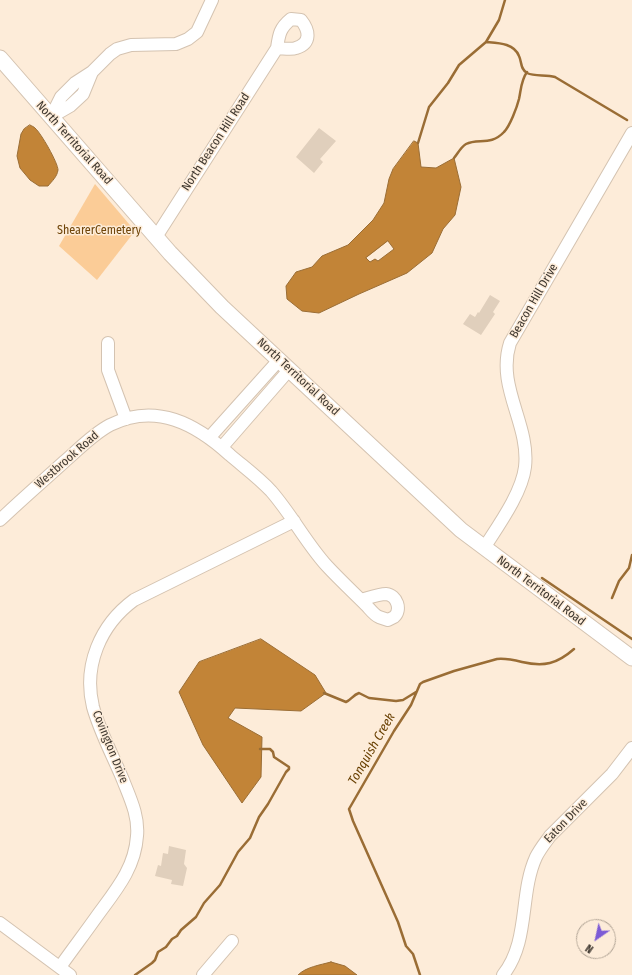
<!DOCTYPE html>
<html>
<head>
<meta charset="utf-8">
<style>
	body { margin:0 }
	#map { position:relative; width:632px; height:975px; overflow:hidden; background:#fdecd9; font-family:"Fira Sans Condensed",sans-serif }
	canvas { display:block }
	.north { position:absolute; left:576px; top:919px; width:40px; height:40px; box-sizing:border-box; background:#fdecd9; border:1px solid #b1a495; border-radius:50%; rotate:214deg; font-size:11px; font-weight:700; line-height:16px; text-align:center; color:#3e372f }
	.north::after { content:''; display:block; margin:auto; width:14px; height:18px; background:#7d5bd6; clip-path:polygon(50% 0,100% 100%,50% 72%,0 100%) }
</style>
</head>
<body>
<div id="map">
<canvas width="632" height="975"></canvas>
<div class="north">N</div>
</div>
<script>
const context = document.querySelector('canvas').getContext('2d');
context.lineJoin = 'round';
function fillPath(path, color) { context.fillStyle = color; context.fill(path, 'evenodd'); }
function strokePath(path, color, width, dash) { context.strokeStyle = color; context.lineWidth = width; context.lineCap = dash ? 'butt' : 'round'; context.setLineDash(dash || []); context.stroke(path); }
function drawText(font, color, halo, rows, align = 'center') {
  context.font = font + ' "Fira Sans Condensed",sans-serif'; context.lineWidth = 3; context.setLineDash([]); context.textBaseline = 'middle'; context.strokeStyle = halo; context.fillStyle = color; for (const [text, x, y, turn = 0] of rows) {
    context.save(); context.translate(x, y); context.rotate((+turn || 0) * Math.PI / 180); context.textAlign = isNaN(turn) ? turn : align; if (halo) context.strokeText(text, 0, 0); context.fillText(text, 0, 0); context.restore();
  }
}
fillPath(new Path2D(`
	M95,184l40,47 -38,49 -38,-34z`), '#fbcc97');
const water = new Path2D(`
	M30,125c2,1 4,2 5,3 6,5 23,35 23,42 -1,7 -6,11 -10,16h-9l-9,-6 -10,-12 -3,-12 4,-22 3,-5z
	M414,141l4,2 3,24 15,1 18,-10 7,29 -6,28 -12,14 -11,24 -25,20 -48,21 -40,19 -17,-2 -15,-12 -1,-13 10,-14 16,-5 10,-11 26,-11 25,-25 11,-17 5,-24 4,-10zM388,241l6,8 -16,12 -3,-2 -5,3 -4,-4z
	M261,639l54,36 11,18 -25,18 -66,-3 -7,10 34,19 -1,40 -19,26 -39,-58 -24,-53 20,-30z
	M331,962l14,4 12,9h-59c8,-8 22,-10 33,-13z`);
fillPath(water, '#c28437');
strokePath(water, '#9a6d35', 1);
strokePath(new Path2D(`
	M486,42c12,1 28,1 33,14 3,6 1,13 8,17 8,4 19,1 28,4l72,43
	M418,143l11,-36 19,-24 11,-18 27,-23 13,-22 6,-20
	M454,158c4,-5 7,-11 12,-14 12,-6 25,2 38,-12 6,-6 13,-25 15,-33 2,-9 2,-19 8,-27
	M542,578l90,61
	M612,598l7,-17 10,-13 3,-13
	M324,693l22,9c5,-2 7,-7 13,-9l10,5 27,3 7,-1 13,-8
	M135,975l17,-12 3,-3 3,-8 8,-5 6,-8 5,-3 4,-6 15,-13 8,-14 16,-18 18,-33 12,-14 9,-21 9,-13 18,-32 3,-3v-2l-15,-10 -1,-5 -3,-3h-10
	M420,975l-7,-21 -7,-8 -8,-24 -45,-101 -4,-12 45,-78 17,-26 9,-21 3,-2 31,-11 43,-12c9,-1 17,1 25,3 22,5 35,2 52,-13`), '#9a6d35', 2.5);
fillPath(new Path2D(`
	M319,128l17,13 -16,18 3,3 -9,11 -18,-16z
	M490,295l10,6 -7,11 2,2 -14,21 -18,-11 7,-10 5,3 3,-5 1,1z
	M169,846l17,4 -2,14 3,4 -4,18 -12,-2 1,-4 -17,-4 3,-11 3,1 2,-13 5,1z`), '#e0cfbc');
const minor = new Path2D(`
	M51,117l10,-20 14,-14 17,-11 18,-18 7,-5 14,-4 45,-1 12,-5 9,-7 15,-32
	M51,117l19,-11 13,-12 9,-22
	M156,237l121,-189c2,-14 3,-20 14,-29l10,1c8,10 11,23 -5,28 -5,2 -13,0 -19,0
	M108,343v27l18,49
	M209,438l70,-78
	M222,447l67,-77
	M0,520c21,-20 43,-39 65,-59 14,-12 28,-27 45,-36 46,-23 86,-1 120,30 14,12 29,23 41,36 21,24 35,52 56,75 13,14 26,26 39,39 4,4 8,10 13,12 3,1 6,2 9,3 2,-1 4,-2 6,-3 8,-7 3,-22 -8,-23 -7,0 -18,4 -25,6
	M484,548c14,-22 38,-55 41,-81 5,-43 -29,-80 -15,-124l122,-210
	M0,923l70,52
	M60,967c12,-17 25,-34 37,-51 19,-26 38,-48 40,-80 2,-20 -7,-38 -14,-56 -10,-24 -23,-48 -30,-73 -10,-41 7,-82 41,-107l160,-79
	M203,975l29,-34
	M503,975c27,-34 16,-81 33,-118 4,-8 9,-14 14,-21l62,-62 20,-26`);
const major = new Path2D(`
	M0,58l170,195 52,54 239,223 171,128`);
strokePath(minor, '#d4c3b1', 14);
strokePath(major, '#d4c3b1', 17);
strokePath(minor, '#fff', 12);
strokePath(major, '#fff', 15);
drawText('12px', '#3e372f', '#fdecd9', [
	["North Beacon Hill Road",216,142,-57],
	["North Territorial Road",74,143,48],
	["Beacon Hill Drive",534,301,-60],
	["North Territorial Road",298,377,43],
	["Westbrook Road",67,460,-41],
	["North Territorial Road",541,591,37],
	["Covington Drive",110,747,68],
	["Eaton Drive",566,821,-46]
]);
drawText('12px', '#6f4509', '#fdecd9', [
	["ShearerCemetery",99,231]
]);
drawText('italic 13px', '#683f00', '#fdecd9', [
	["Tonquish Creek",372,749,-60]
]);
</script>
</body>
</html>
